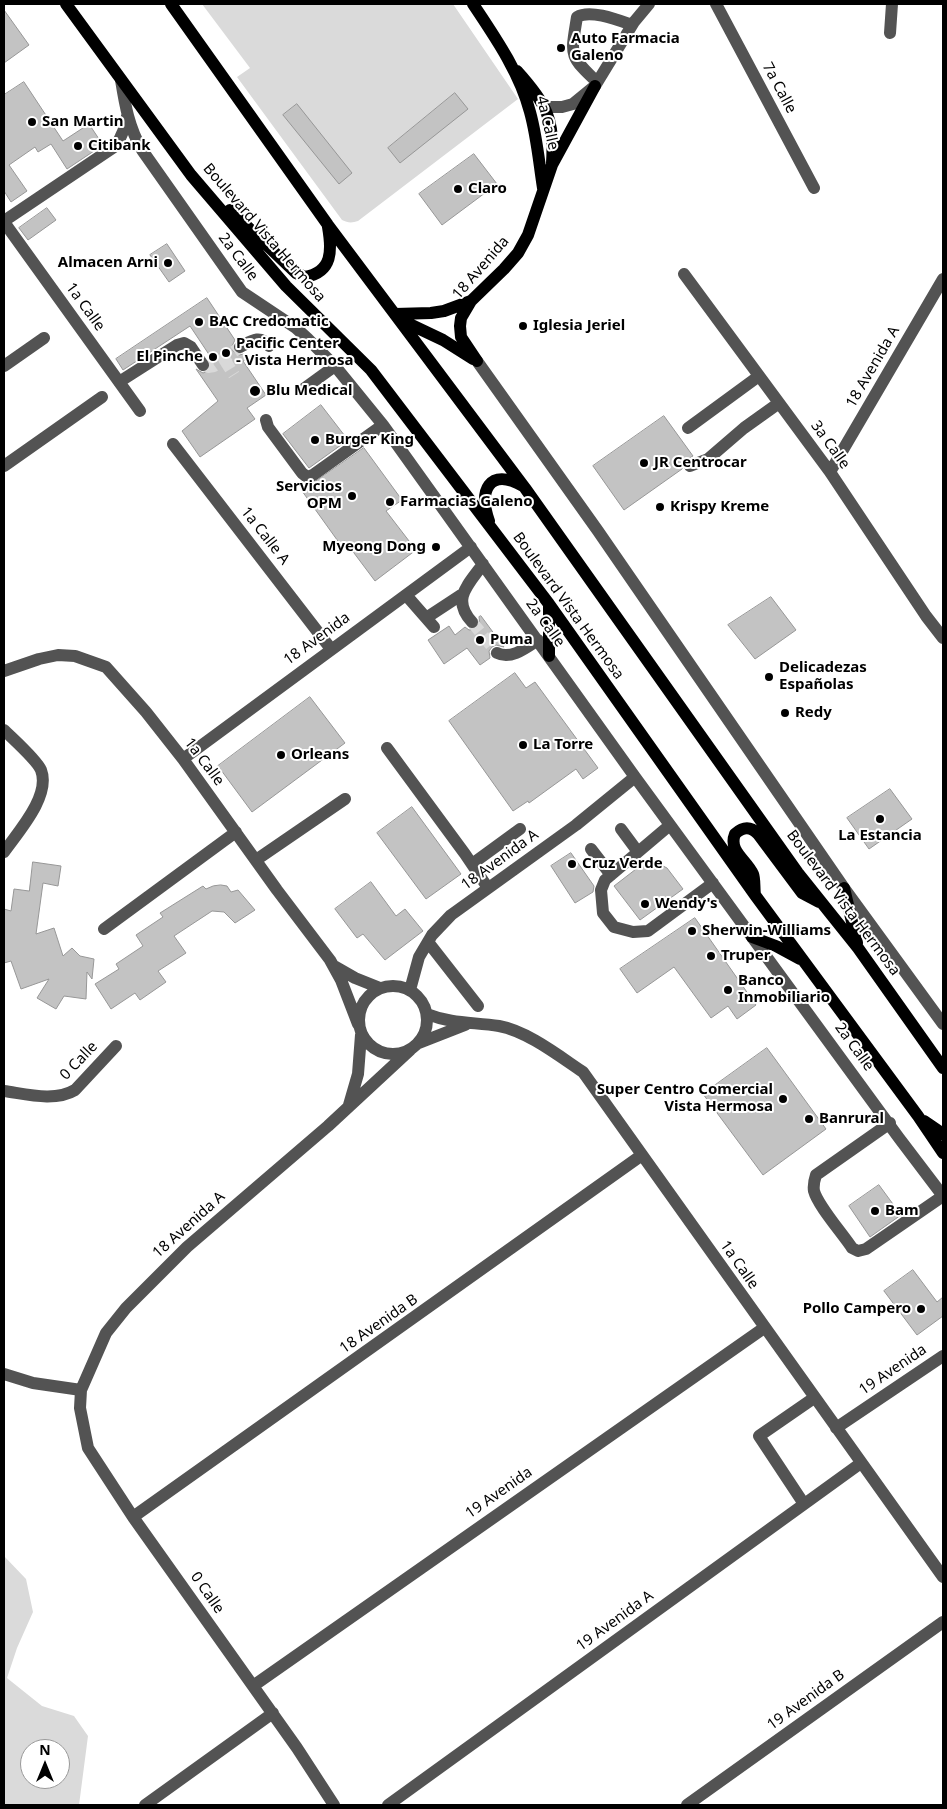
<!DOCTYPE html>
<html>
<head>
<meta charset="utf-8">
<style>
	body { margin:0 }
	#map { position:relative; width:947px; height:1809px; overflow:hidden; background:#fff; font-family:"Noto Sans",sans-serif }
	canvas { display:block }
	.frame { position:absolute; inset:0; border:5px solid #000; pointer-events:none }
	.north { position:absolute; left:20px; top:1739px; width:50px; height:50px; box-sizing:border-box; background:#fff; border:1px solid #999; border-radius:50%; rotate:0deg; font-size:14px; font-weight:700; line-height:20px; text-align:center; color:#000 }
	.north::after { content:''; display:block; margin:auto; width:18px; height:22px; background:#000; clip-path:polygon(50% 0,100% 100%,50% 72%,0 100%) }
</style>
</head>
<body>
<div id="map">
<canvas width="947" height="1809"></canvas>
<div class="frame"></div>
<div class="north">N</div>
</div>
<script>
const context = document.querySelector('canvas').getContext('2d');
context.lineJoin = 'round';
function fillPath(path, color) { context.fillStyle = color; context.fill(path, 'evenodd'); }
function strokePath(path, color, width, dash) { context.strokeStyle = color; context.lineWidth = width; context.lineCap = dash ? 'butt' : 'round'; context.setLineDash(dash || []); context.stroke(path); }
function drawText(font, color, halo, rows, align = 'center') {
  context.font = font + ' "Noto Sans",sans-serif'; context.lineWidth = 4; context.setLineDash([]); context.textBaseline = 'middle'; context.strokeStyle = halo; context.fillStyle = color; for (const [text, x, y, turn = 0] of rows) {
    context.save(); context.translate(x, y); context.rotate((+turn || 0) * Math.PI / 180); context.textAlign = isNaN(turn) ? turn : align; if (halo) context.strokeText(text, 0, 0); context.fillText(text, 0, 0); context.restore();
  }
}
fillPath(new Path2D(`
	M202,4h251l65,95 -160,122c-6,2 -10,2 -16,-1l-105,-143 13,-9z
	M4,1556l22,23 7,33 -16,36 -10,30 35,28 32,10 14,20 -9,69h-75zM30,1749h30v30h-30z`), '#dadada');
const building = new Path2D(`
	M4,10l25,35 -25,18z
	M24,82l39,59 26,-17 14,21 -36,24 -16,-25 -13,8 -3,-5 -26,18 18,26 -16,11 -7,-11v-96z
	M455,93l13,16 -68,54 -12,-15z
	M297,104l55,69 -13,11 -56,-69z
	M474,154l23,30 -55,41 -23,-31z
	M47,208l9,12 -28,20 -9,-12z
	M167,244l18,27 -16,11 -19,-27z
	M207,298l28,42 -3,6 1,5 6,4 5,-1 4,4 -5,3 23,34 -19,13 8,11 -55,38 -18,-26 36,-30 -22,-32 7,4 5,-2 3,-6 -1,-5 2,-1 -22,-33 -67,44 -7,-11z
	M321,405l27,35 -39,28 -26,-34z
	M664,416l29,40 -9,5 -2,8 -58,41 -31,-44z
	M364,448l38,52 -16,11 30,39 -41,31 -30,-40 -5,3 -38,-53z
	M771,597l25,33 -41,29 -27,-34z
	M481,616l23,31 -8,-2 -4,2 -3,4 1,7 -10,7 -13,-17 -23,16 -16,-24 21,-14 6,9 10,-8 4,3 7,-1 4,-4 -1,-8z
	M515,673l11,15 9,-6 63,86 -15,11 -7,-10 -47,34 -1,-2 -15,10 -64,-90z
	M310,697l35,46 -93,69 -34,-46z
	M890,789l22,30 -43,30 -22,-31z
	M412,807l49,67 -35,25 -49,-66z
	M571,853l23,33 -1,6 -18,11 -24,-37z
	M33,862l28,4 -3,20 -15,-3 -7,51 18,-6 9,28 9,-8 8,8 14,3 -2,20 -5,-7 -1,27 -22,-3 -8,13 -19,-11 12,-19 -28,10 -10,-28 -7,2v-54l7,2 3,-22 15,2z
	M655,862l12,6 16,21 -43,31 -26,-34 26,-20z
	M371,882l25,34 9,-7 18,22 -38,29 -22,-26 -6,4 -22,-29z
	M221,885l6,1 4,6 7,-2 17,20 -20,13 -11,-11 -12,-1 -38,25 12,17 -28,18 8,11 -26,18 -5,-7 -24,16 -16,-25 24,-15 -3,-5 27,-18 -7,-11 27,-18 -3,-4 43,-27 3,3 7,-3z
	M695,918l61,87 -19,14 -9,-13 -17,12 -37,-51 -37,26 -17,-24z
	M767,1048l59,81 -63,46 -60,-81z
	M879,1185l22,30 -31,22 -21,-31z
	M913,1270l24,32 6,-5v19l-26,19 -33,-44z`);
fillPath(building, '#c3c3c3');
strokePath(building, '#979797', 1);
strokePath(new Path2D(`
	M224,359l10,16
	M203,365l5,2 6,-1 26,-19
	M472,622l25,31`), '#d9d9d9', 12, [12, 6]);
strokePath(new Path2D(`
	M716,4l98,184
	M890,33l2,-29
	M121,80c4,25 8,48 21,70l100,142 54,36 12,11 27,27 48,59 252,352 264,361 44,58
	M597,82c-29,-27 -26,-27 -20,-65 13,-8 41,3 55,8
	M546,107h16l11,-3 22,-18 39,-64 15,-18
	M4,221l113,-76 8,-18 2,-11
	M4,222l136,189
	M684,274l146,198 96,144 17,22
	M240,347c11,-6 20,-13 29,-1
	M477,361l121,170 246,357 99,136
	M4,366l40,-28
	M119,382l58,-37 7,-2 7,4 12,18
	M302,390l33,-24
	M266,420l2,7 34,46 5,4 6,-2 70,-50
	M688,428l71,-52
	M173,444l158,205
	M4,466l98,-69
	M690,466l18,-7 36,-31 35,-25
	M830,472l113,-193
	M406,595l28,32
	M426,618l35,-23
	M472,622c-21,-23 -4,-37 11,-58
	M497,653c14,7 29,-5 41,-13
	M4,671l35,-12 19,-4 17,1 31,11 40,45 37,47 94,131 53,70 11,20 17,44
	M4,730c8,8 33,30 37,40 10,26 -23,62 -37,82
	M387,748l78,106 23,34
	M183,759l288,-212
	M670,825l-65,55 -4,10 2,23 11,14 19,5 15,-1 65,-48
	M621,829l17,23
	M591,849l20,26
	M256,860l89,-61
	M472,864l48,-35
	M104,929l132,-97
	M428,942l50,64
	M334,966l21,12 25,10
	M359 1020a34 34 0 1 1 68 0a34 34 0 1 1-68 0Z
	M410,990l9,-33 13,-22 19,-20 125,-90 59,-48
	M427,1014c25,10 46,8 72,12 28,5 60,30 84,46l360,505
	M419,1043l46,-18
	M4,1091c22,3 51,11 71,-1l41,-44
	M349,1105l9,-31 3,-39
	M890,1123l-74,52c-2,6 -3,10 -2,16 4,15 29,43 38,57l6,3 8,-2 77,-53
	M4,1374l29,9 48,7
	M836,1428l107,-72
	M804,1504l-45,-68 55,-38
	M133,1517l509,-362
	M253,1686l511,-358
	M145,1805l128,-92
	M334,1805l-37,-57 -164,-231 -45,-69 -8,-40 1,-18 25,-57 20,-25 61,-61 141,-121 82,-76
	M388,1805l473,-342
	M687,1805l256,-183`), '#535353', 12);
strokePath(new Path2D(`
	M66,4l125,171 95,111 85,84 178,234 206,291 163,221 25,37
	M171,4l157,221 197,263 273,385 60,75 85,120
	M473,4c22,33 47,69 57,108 7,25 9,51 13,76
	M517,71c29,32 38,48 35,92
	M230,210l66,63 9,4c28,-5 27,-27 23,-50
	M395,314l36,-1 13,-2 27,-10
	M403,321l40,19 30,19
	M477,361l-16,-24 -1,-11 1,-8 10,-17 33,-32 14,-16 10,-18 24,-70 43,-79
	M489,521c-11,-30 0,-54 34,-35
	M549,604v52
	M844,888l13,55
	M755,895c-1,-7 0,-16 -2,-21 -6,-14 -25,-23 -18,-40 8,-7 15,-8 23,0l44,59 17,9
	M752,937l24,9 24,13
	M924,1121l19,13`), '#000', 12);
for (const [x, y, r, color] of [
	[561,48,5,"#000"],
	[32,122,5,"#000"],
	[78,146,5,"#000"],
	[458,189,5,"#000"],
	[168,263,5,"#000"],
	[199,322,5,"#000"],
	[523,326,5,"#000"],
	[226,353,5,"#000"],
	[213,357,5,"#000"],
	[255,391,6,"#000"],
	[315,440,5,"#000"],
	[644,463,5,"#000"],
	[352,496,5,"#000"],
	[390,502,5,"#000"],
	[660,507,5,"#000"],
	[436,547,5,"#000"],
	[480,640,5,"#000"],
	[769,677,5,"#000"],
	[785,713,5,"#000"],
	[523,745,5,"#000"],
	[281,755,5,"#000"],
	[880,819,5,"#000"],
	[572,864,5,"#000"],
	[645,904,5,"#000"],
	[692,931,5,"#000"],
	[711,956,5,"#000"],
	[728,990,5,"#000"],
	[783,1099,5,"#000"],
	[809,1119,5,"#000"],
	[875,1211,5,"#000"],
	[921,1309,5,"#000"]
]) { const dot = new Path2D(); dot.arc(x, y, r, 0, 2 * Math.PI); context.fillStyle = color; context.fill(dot); strokePath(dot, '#fff', 2); }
drawText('bold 15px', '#000', '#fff', [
	["Auto Farmacia",571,39],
	["Galeno",571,56],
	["San Martin",42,122],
	["Citibank",88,146],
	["Claro",468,189],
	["Almacen Arni",158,263,"right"],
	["BAC Credomatic",209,322],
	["Iglesia Jeriel",533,326],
	["Pacific Center",236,344],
	["- Vista Hermosa",236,361],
	["El Pinche",203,357,"right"],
	["Blu Medical",266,391],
	["Burger King",325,440],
	["JR Centrocar",654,463],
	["Servicios",342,487,"right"],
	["OPM",342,504,"right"],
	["Farmacias Galeno",400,502],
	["Krispy Kreme",670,507],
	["Myeong Dong",426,547,"right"],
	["Puma",490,640],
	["Delicadezas",779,668],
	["Españolas",779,685],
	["Redy",795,713],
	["La Torre",533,745],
	["Orleans",291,755],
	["La Estancia",880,836,"center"],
	["Cruz Verde",582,864],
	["Wendy's",655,904],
	["Sherwin-Williams",702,931],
	["Truper",721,956],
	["Banco",738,981],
	["Inmobiliario",738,998],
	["Super Centro Comercial",773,1090,"right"],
	["Vista Hermosa",773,1107,"right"],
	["Banrural",819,1119],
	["Bam",885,1211],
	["Pollo Campero",911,1309,"right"]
], 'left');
drawText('15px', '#000', '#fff', [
	["7a Calle",779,88,62],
	["4a Calle",547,123,77],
	["Boulevard Vista Hermosa",264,233,49],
	["2a Calle",238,257,53],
	["18 Avenida",481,268,-49],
	["1a Calle",85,307,54],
	["18 Avenida A",873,367,-60],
	["3a Calle",830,445,54],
	["1a Calle A",265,536,52],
	["Boulevard Vista Hermosa",568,606,54],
	["2a Calle",545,623,54],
	["18 Avenida",317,639,-36],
	["1a Calle",204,762,53],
	["18 Avenida A",500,860,-36],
	["Boulevard Vista Hermosa",843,903,53],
	["2a Calle",854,1047,54],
	["0 Calle",79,1061,-46],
	["18 Avenida A",189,1225,-42],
	["1a Calle",739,1265,55],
	["18 Avenida B",379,1324,-35],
	["19 Avenida",893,1370,-34],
	["19 Avenida",499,1493,-35],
	["0 Calle",207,1593,55],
	["19 Avenida A",615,1621,-36],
	["19 Avenida B",806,1700,-36]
]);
</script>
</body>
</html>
